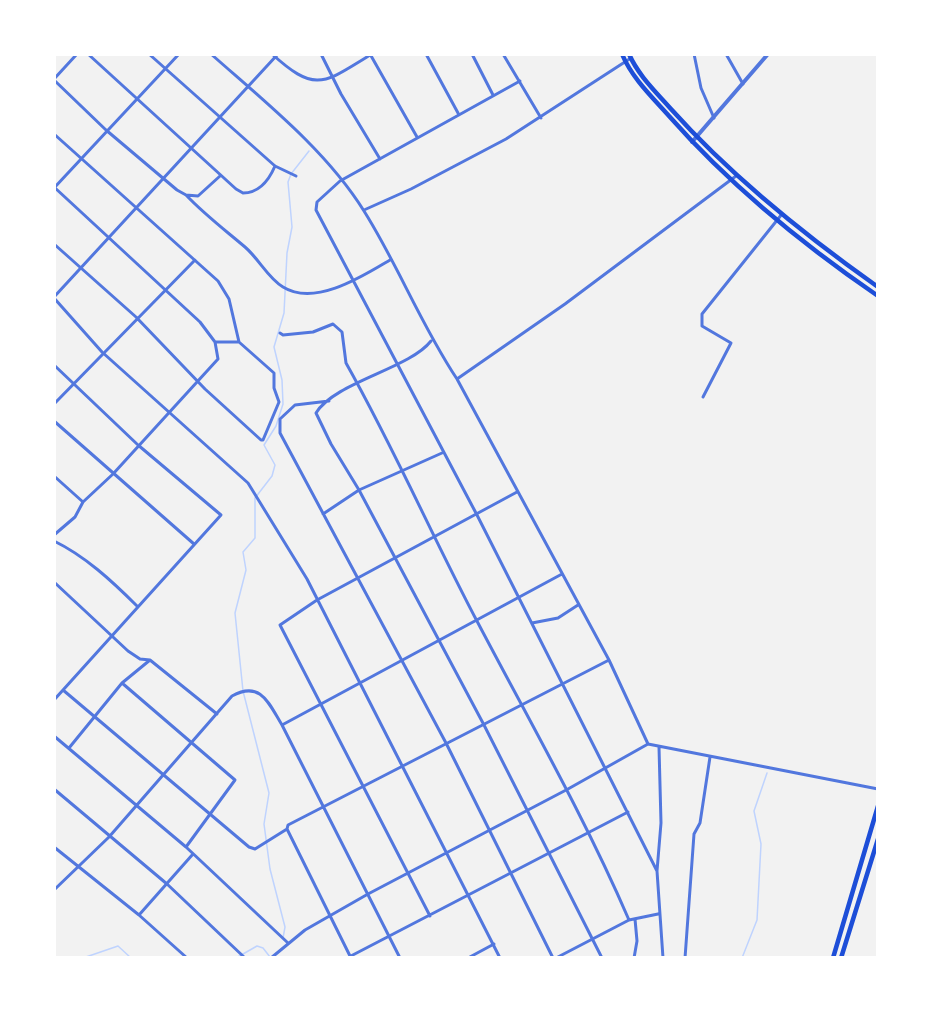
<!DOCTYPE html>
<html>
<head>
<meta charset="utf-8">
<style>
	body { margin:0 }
	#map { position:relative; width:932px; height:1012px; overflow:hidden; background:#f2f2f2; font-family:Rubik,sans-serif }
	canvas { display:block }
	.frame { position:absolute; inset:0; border:56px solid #fff; pointer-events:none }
</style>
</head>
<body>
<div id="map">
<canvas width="932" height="1012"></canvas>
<div class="frame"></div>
</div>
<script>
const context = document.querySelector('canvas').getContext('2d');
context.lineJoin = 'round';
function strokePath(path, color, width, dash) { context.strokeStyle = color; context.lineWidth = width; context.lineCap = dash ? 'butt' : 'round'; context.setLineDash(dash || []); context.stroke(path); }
strokePath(new Path2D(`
	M283,938l2,-11 -15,-58 -6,-45 5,-31 -26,-102 -8,-78 11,-43 -3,-18 12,-14v-40l17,-22 3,-11 -11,-20 12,-19 7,-22 -1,-24 -8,-33 10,-34 3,-60 5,-26 -4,-45 3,-8 18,-23
	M83,958l35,-12 13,12
	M236,958l21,-12 6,2 7,9
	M742,958l15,-38 4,-76 -7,-33 13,-38`), '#bfd3fe', 1.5);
strokePath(new Path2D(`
	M88,54l148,135 7,4c16,0 26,-13 32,-27
	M149,54l126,112 21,10
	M211,54c53,47 115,96 153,157 34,54 57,114 93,168l152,281 39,84 230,45
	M272,54c45,41 53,28 100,0
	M321,54l20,40 39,65
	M370,54l47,83
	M426,54l32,59
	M472,54l21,41
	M503,54l38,64
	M694,54l7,34 13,30
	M726,54l17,30
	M54,79l23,-25
	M54,80l52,50 71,60 9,5 12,1 22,-20
	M520,81l-180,100 -23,21 -1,8 161,305 180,356
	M54,134l164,147 11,18 10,43 35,31v15l5,14 -16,38h-2l-56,-51 -69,-72 -82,-73
	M54,187l146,135 15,20 3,17 -105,115 -30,28 -8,15 -21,18
	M54,188l125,-134
	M186,195c19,20 39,35 59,52 14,12 23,31 38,40 32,20 80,-11 107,-27
	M364,210l47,-21 95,-50 125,-81
	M54,297l224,-243
	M54,298l48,54 146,131 59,96 193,379
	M280,333l3,2 30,-3 20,-8 9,8 4,31c48,85 87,175 132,260 52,99 107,195 151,297
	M431,341c-22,28 -96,41 -115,72l15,31 28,46 83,-37
	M215,342h24
	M54,365l84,80 83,70 -167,185
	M457,379l108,-75 171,-128
	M703,397l28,-54 -29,-17v-12l80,-100
	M329,401l-34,4 -15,14v14l166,310 107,215
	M54,404l141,-144
	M54,421l140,123
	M54,476l29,26
	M323,514l36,-24 125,235 118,233
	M54,541c31,15 58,40 83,65
	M54,582l74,69 12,8 10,1 67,54
	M532,623l26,-5 20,-13
	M122,683l113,97 -49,67
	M63,690l186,157 6,2 32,-20
	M282,725l280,-151
	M54,736l132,111 102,96
	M659,747l2,76 -4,48 6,87
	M69,748l53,-65 28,-23
	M54,789l113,95 78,74
	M54,847l85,68 48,43
	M54,890l55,-53 123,-141c29,-16 37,8 50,29l118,233
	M139,915l54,-61
	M430,916l-150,-291 37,-25 200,-108
	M271,958l34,-28 63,-36 200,-105 80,-45
	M347,958l281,-146
	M351,958l-64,-129 1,-4 321,-165
	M468,958l26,-14
	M556,958l73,-38 29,-6
	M634,958l3,-17 -2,-22
	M685,958l9,-124 6,-11 10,-66`), '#5277de', 3);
strokePath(new Path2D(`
	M692,142l76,-88`), '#5277de', 4);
strokePath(new Path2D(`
	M622,54c10,24 30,43 47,62 61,69 133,128 209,180
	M629,54c9,21 27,38 42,55 61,68 132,125 207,178
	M833,958l45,-152
	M841,958l37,-119`), '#1d4ed8', 4.5);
</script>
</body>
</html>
